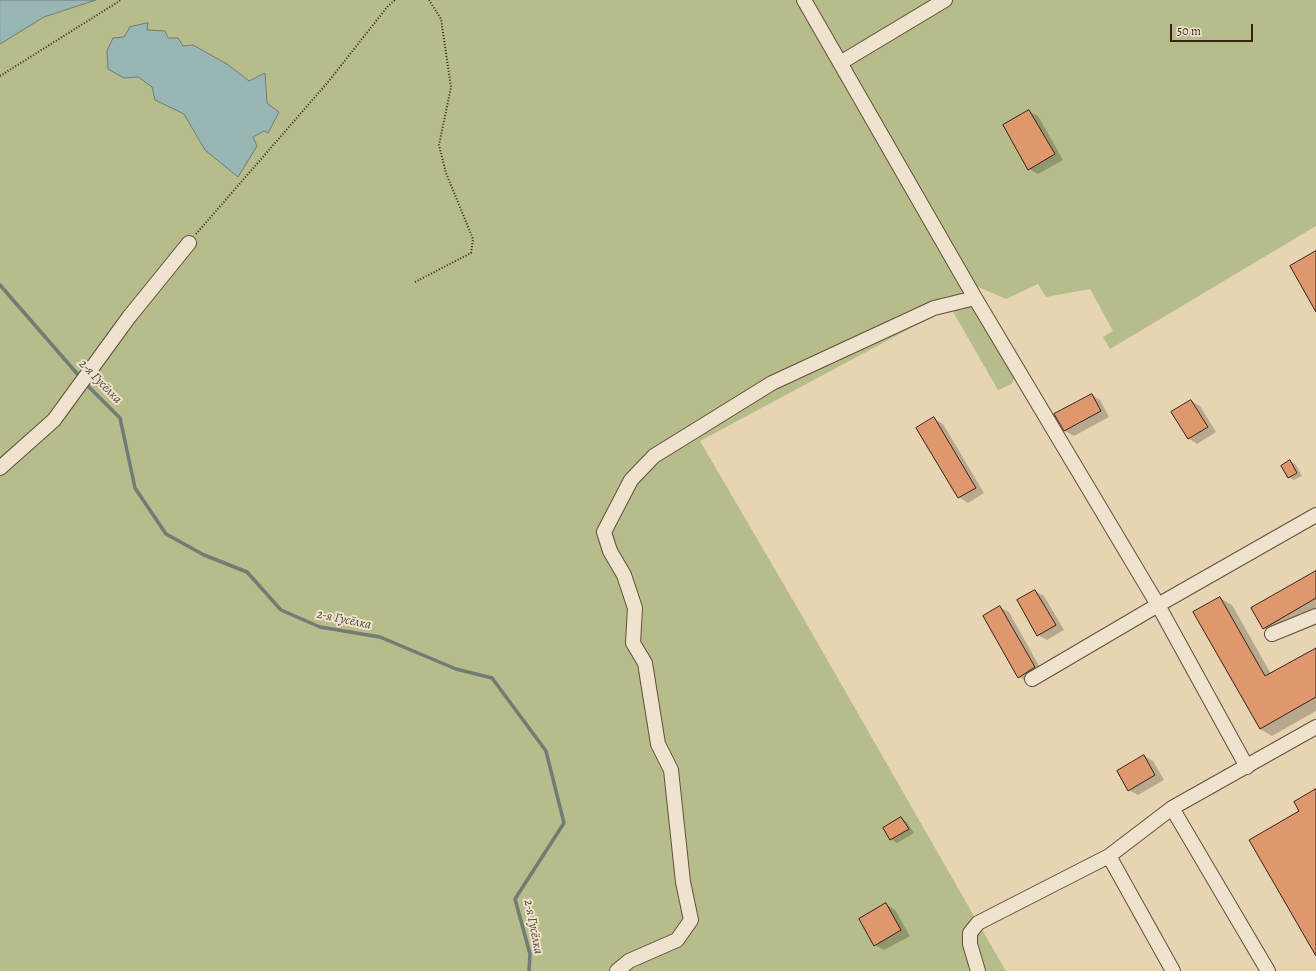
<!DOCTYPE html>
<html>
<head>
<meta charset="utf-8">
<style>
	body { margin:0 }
	#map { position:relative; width:1316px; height:971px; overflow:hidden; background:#e7d4b2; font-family:Alegreya,serif }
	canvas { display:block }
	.scale { position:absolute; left:1170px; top:24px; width:83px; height:18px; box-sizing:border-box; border:2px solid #392217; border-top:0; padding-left:5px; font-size:12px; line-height:14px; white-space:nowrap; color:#392217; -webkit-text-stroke:3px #efe3cd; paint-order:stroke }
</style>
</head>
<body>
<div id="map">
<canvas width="1316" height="971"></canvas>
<div class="scale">50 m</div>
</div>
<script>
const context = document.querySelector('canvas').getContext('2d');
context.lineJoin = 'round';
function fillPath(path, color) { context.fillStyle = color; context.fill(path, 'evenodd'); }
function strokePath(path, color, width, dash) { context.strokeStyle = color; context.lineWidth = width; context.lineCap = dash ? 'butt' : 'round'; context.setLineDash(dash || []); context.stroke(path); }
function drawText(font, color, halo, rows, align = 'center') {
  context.font = font + ' Alegreya,serif'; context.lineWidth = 4; context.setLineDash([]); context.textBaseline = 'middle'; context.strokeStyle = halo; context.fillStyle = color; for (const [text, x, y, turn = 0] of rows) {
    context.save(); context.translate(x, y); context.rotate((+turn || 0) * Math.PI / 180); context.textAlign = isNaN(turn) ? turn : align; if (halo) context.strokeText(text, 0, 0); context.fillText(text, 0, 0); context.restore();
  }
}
fillPath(new Path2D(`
	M96,0h702l217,376 -3,8 -14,6 -46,-80 -17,5 -235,126 101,173 177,309 28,48h-1006v-927l44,-27zM148,23l-1,7 18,1 3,7 15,8 10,-1 34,19 22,18 16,-9 2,30 -3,28 -12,6 -47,13 -21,-36 -29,-14 -3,-13 -14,-10 -14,1 -17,-27 6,-13 12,-1z
	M811,0h505v226l-206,123 -7,-12 10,-6 -23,-42 -44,8 -8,-13 -32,15 -30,-13z`), '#b7bc8b');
const water = new Path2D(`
	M0,0h96l-52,17 -44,27z
	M148,23l-1,7 18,1 3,7h10l5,8 10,-1 34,19 22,17 16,-8 2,30 12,9 -11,21 -4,-2 -11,6 4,9 -19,31 -33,-27 -21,-36 -29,-14 -3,-13 -14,-10 -14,1 -16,-9 -1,-18 6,-13 11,-1 6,-10z`);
fillPath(water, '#98b7b4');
strokePath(water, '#727b75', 1);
fillPath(new Path2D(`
	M1029,111l9,5 25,44 -25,14 -9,-5z
	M1092,395l8,5 9,17 -35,19 -9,-5 -9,-16z
	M1191,401l9,5 16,26 -19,12 -9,-6z
	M934,419l9,5 41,69 -16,10 -9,-6 -41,-69z
	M1290,461l6,4 6,11 -8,4 -6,-3z
	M1316,572v39l-40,24 -12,-7z
	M1035,591l9,5 20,34 -17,10 -9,-5z
	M1220,598l12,7 39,69 45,-25v62l-44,25 -12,-7z
	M1000,607l9,5 34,61 -15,9 -9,-5z
	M1144,756l9,5 11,19 -26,15 -9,-5z
	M901,818l6,4 7,11 -17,10 -6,-4 -6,-11z
	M886,904l9,6 15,26 -26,14 -9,-5 -15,-26z`), '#0003');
strokePath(new Path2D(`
	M0,285l80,92
	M85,383l35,35 15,70 31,46 38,21 43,17 34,38 39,17 60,10 76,32 36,9 54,73 18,72 -49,76 15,55 -1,17`), '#727b75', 3.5);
const building = new Path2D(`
	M1029,110l26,44 -27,16 -25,-45z
	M1316,251v61l-26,-46z
	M1092,394l9,17 -37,20 -10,-17z
	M1191,400l17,27 -20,12 -17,-27z
	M934,417l42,71 -18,10 -42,-70z
	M1290,460l7,13 -9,5 -7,-12z
	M1316,571v27l-53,31 -12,-21z
	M1035,590l21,35 -19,11 -20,-36z
	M1220,597l45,79 51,-28v49l-56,32 -67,-117z
	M1000,606l35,61 -17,11 -35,-62z
	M1144,755l11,20 -27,16 -11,-20z
	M1316,789v167l-67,-116 50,-29 -5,-9z
	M901,817l8,12 -19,11 -7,-12z
	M886,903l15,27 -27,16 -15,-27z`);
fillPath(building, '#df976d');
strokePath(building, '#392217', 1);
const minor = new Path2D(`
	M804,0l171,298 183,307 89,162
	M840,63l105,-63
	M0,468l54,-48 75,-103 60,-74
	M1272,634l44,-18
	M1032,679l126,-74 158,-90
	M1172,808l96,163
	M1109,856l64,115
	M617,971l12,-10 48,-21 14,-20 -8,-38 -12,-112 -13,-26 -13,-81 -12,-20 2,-35 -11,-33 -14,-24 -6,-19 27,-52 23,-24 118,-73 162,-75 41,-10
	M978,971l-8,-27v-11l8,-10 131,-67 63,-48 144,-81`);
strokePath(minor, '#644e3e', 16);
strokePath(new Path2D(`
	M0,76l121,-76
	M196,234l132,-152 60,-76 7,-6
	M415,282l56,-29 2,-14 -27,-66 -7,-28 12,-58 -10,-68 -12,-19`), '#392217', 2, [1, 2]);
strokePath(minor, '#efe3cd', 14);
drawText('italic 13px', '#51473e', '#efe3cd', [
	["2-я Гусёлка",100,382,46],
	["2-я Гусёлка",344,620,12],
	["2-я Гусёлка",533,927,79]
]);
</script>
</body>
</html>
